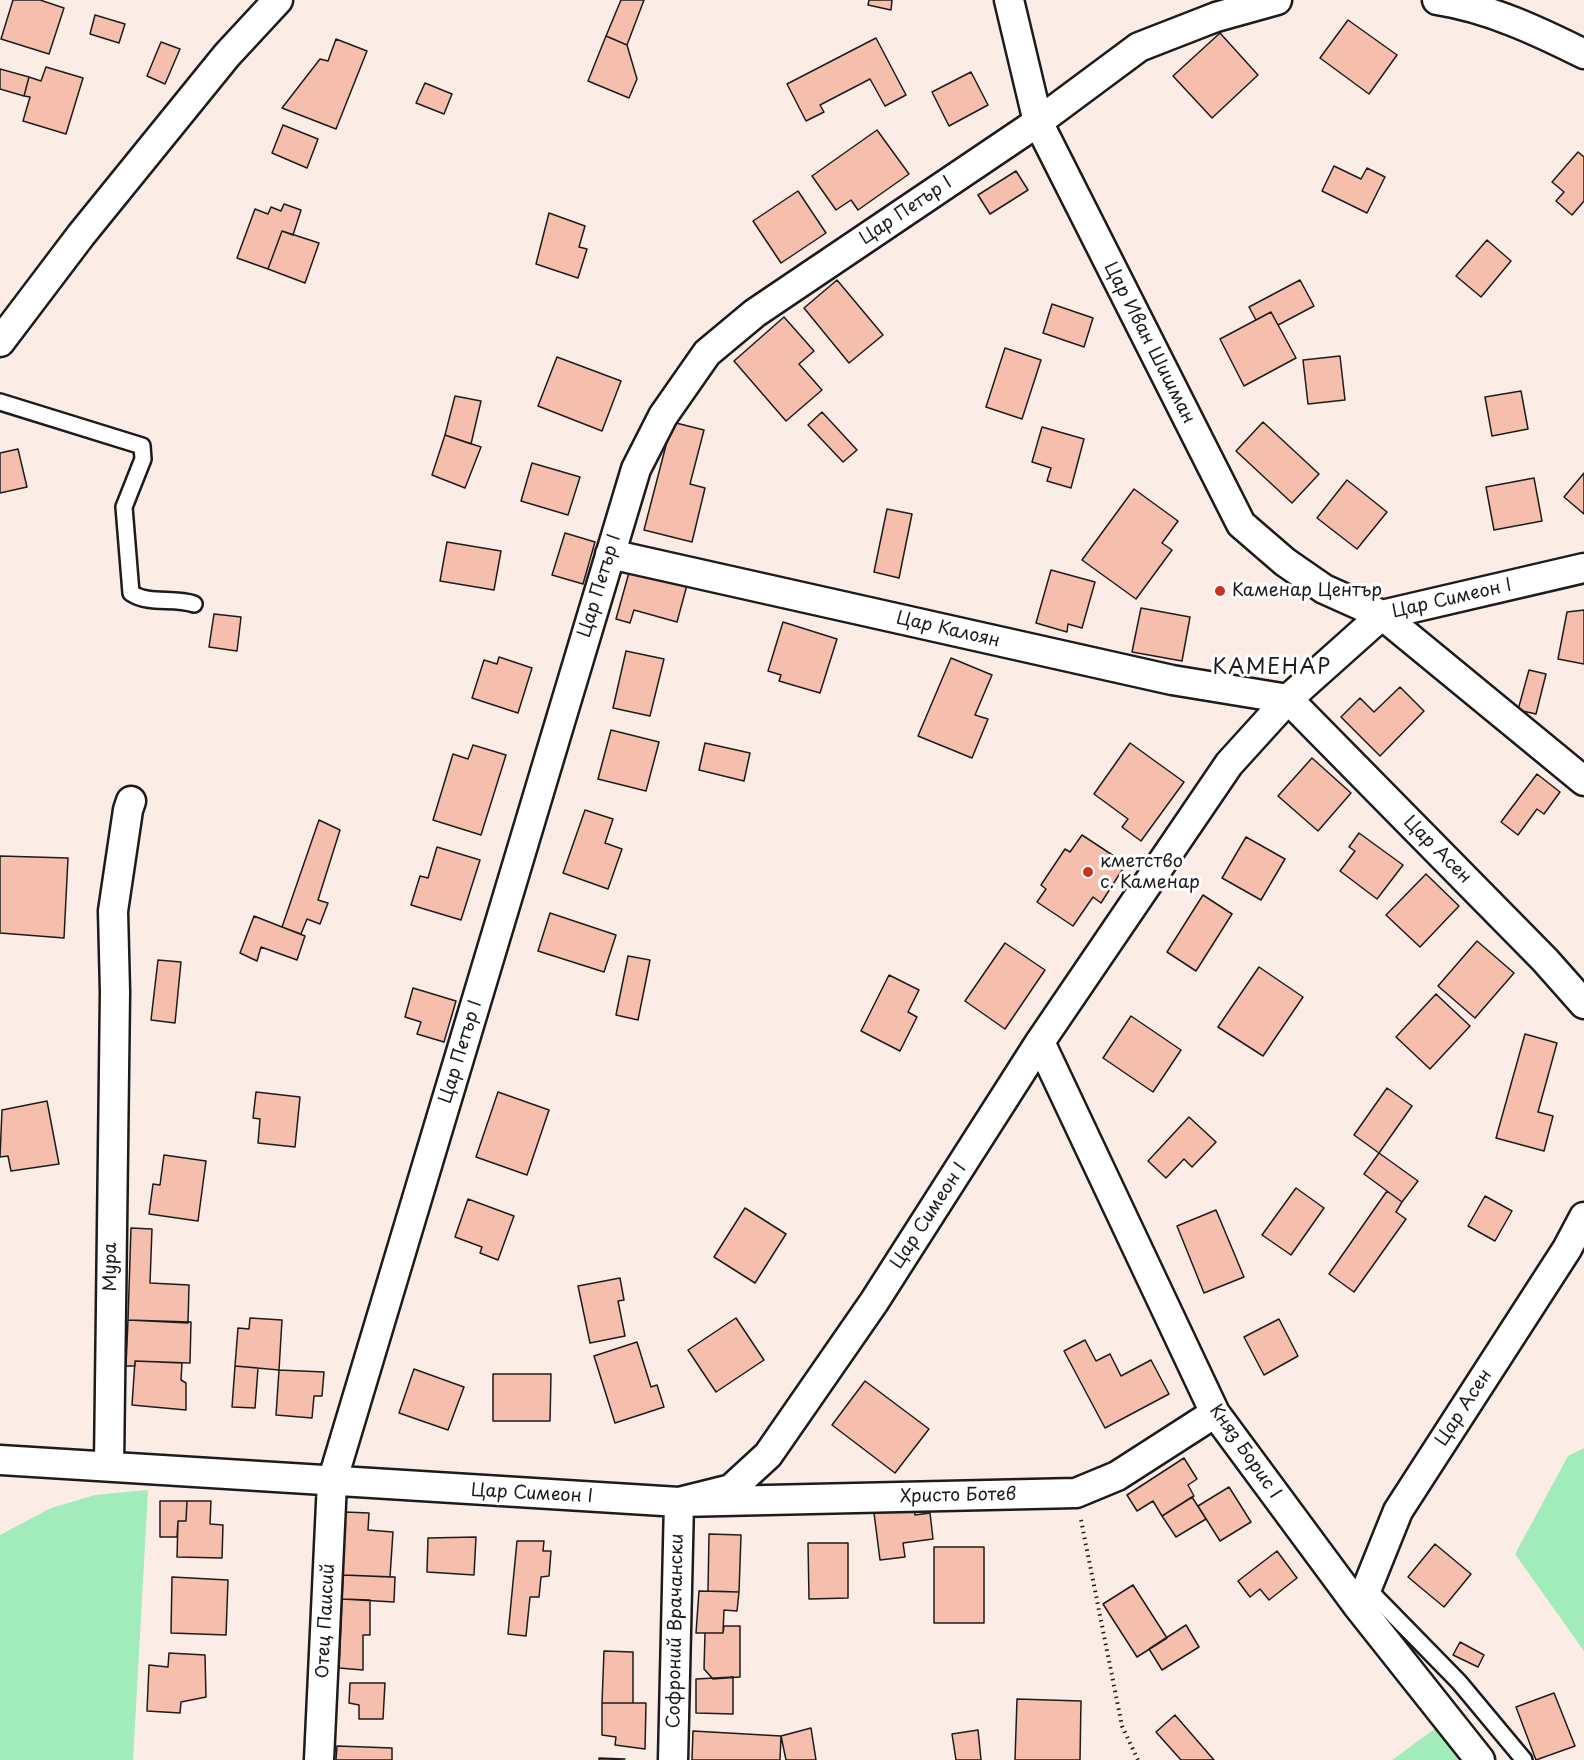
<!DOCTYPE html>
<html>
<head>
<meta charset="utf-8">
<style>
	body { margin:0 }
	canvas { display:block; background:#fcece6 }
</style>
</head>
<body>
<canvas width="1584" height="1760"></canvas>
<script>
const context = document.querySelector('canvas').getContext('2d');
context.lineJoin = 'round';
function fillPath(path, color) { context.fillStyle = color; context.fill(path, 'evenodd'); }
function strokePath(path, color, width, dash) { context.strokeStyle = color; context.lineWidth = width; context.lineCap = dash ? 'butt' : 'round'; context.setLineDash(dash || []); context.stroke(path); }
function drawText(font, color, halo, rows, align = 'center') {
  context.font = font + ' "Playpen Sans",sans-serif'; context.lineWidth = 6; context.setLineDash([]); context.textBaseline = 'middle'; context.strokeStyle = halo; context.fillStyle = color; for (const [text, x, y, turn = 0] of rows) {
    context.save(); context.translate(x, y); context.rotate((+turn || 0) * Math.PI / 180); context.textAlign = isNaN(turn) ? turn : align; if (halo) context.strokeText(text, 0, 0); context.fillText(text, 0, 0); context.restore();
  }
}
fillPath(new Path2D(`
	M1584,1448v203l-69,-97 53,-98z
	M148,1490l-15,270h-133v-225l51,-27 44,-13z
	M1436,1728l23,32h-67z`), '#a2ebba');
const building = new Path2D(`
	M13,0h27l24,8 -15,46 -48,-15z
	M621,0h23l-17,45 -21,-9z
	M869,0h23l-1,10 -23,-5z
	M95,15l30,9 -6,19 -29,-9z
	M1348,20l49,35 -28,39 -49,-36z
	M1220,33l38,42 -46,43 -39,-42z
	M606,36l21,9 10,34 -8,19 -41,-17z
	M876,38l30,57 -21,11 -15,-27 -50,26 4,7 -18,9 -19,-37z
	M336,39l31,12 -31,78 -54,-21 38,-49 8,2z
	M161,42l19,7 -15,35 -18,-8z
	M46,67l37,11 -17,56 -43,-13 7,-24 -6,-1 5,-19 12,4z
	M0,69l29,8 -5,19 -24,-7z
	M971,72l17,33 -39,21 -17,-34z
	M425,83l27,11 -8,20 -28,-11z
	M283,125l35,14 -11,29 -35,-15z
	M877,130l32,44 -51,36 -7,-10 -15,10 -24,-34z
	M1578,152l6,5v44l-12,14 -16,-14 8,-9 -12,-10z
	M1334,166l27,13 6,-11 18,9 -18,36 -45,-22z
	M1016,171l12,19 -38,24 -12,-19z
	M798,191l28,42 -45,30 -28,-42z
	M284,204l17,6 -8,25 -11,-4 -14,38 -31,-11 18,-49 13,5 3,-7 10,4z
	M549,213l36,13 -6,21 8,2 -9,29 -42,-14z
	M282,231l37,12 -14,40 -37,-14z
	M1487,240l24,21 -30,36 -25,-21z
	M837,280l46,55 -34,28 -45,-55z
	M1300,280l14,26 -36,19 -7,-13 -15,8 -7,-13z
	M1052,304l41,14 -9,29 -41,-14z
	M1271,312l25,46 -52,28 -24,-47z
	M784,317l30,34 -15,13 23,26 -36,31 -52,-60z
	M1005,348l36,12 -19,59 -36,-12z
	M1340,356l5,44 -37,4 -5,-44z
	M557,357l64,24 -19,50 -64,-25z
	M1521,391l7,38 -36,7 -7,-39z
	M455,396l26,5 -10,43 -26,-9z
	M822,412l35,38 -14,12 -35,-37z
	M672,422l32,8 -14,54 15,4 -13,54 -48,-12z
	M1263,422l56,52 -27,29 -56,-52z
	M1042,427l42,12 -13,49 -24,-7 4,-13 -19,-6z
	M445,435l36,12 -16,41 -33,-13z
	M18,449l9,38 -27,6v-40z
	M532,463l48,14 -12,38 -47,-14z
	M1584,473v41l-20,-17z
	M1534,478l8,43 -48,9 -8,-43z
	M1347,480l40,32 -30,37 -40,-31z
	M1134,489l44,32 -16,22 10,7 -36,49 -54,-39z
	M887,509l25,5 -13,64 -25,-6z
	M565,533l30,9 -12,42 -31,-9z
	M447,542l54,9 -7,39 -54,-9z
	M630,569l57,16 -10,37 -43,-12 -4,13 -14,-4z
	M1051,570l44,12 -13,46 -14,-4 -1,8 -31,-9z
	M1141,608l49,9 -8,44 -50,-9z
	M1584,610v54l-26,-5 9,-47z
	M214,614l27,3 -4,34 -28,-4z
	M783,622l54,17 -17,54 -41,-12 2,-6 -13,-4z
	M626,651l38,8 -14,57 -37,-8z
	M499,657l33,11 -14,45 -46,-15 12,-38 13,4z
	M951,658l41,17 -17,40 13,4 -16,39 -54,-22z
	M1529,670l17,4 -10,40 -18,-4z
	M1400,687l24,24 -44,45 -39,-39 19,-19 14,14z
	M611,730l48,12 -13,49 -48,-12z
	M705,743l45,10 -6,28 -45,-11z
	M1130,743l54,39 -43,59 -19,-14 6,-8 -34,-25z
	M473,745l33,10 -25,80 -48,-15 20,-66 15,5z
	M1312,758l39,35 -33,38 -40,-35z
	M1537,774l23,18 -16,22 -7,-5 -19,26 -17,-13z
	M585,810l28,9 -8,24 17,6 -14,40 -45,-16z
	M319,820l21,10 -22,70 10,3 -8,21 -13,-5 -6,15 -19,-7z
	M1359,833l44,32 -26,34 -37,-28 15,-20 -6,-4z
	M1082,835l44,29 -25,39 -8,-6 -20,29 -36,-24 9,-13 -5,-4 24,-36 5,3z
	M1246,837l39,22 -24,41 -39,-22z
	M437,847l43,13 -19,60 -50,-15 9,-29 8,2z
	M0,856l68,2 -4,80 -64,-5z
	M1426,874l33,32 -39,41 -34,-32z
	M1203,895l29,19 -36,57 -29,-19z
	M550,913l66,22 -12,37 -66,-21z
	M254,916l51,20 -8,24 -36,-13 -4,14 -17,-8z
	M1477,941l37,32 -39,45 -37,-32z
	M1005,943l40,27 -40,59 -40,-28z
	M628,956l22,4 -12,60 -22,-5z
	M158,960l23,2 -6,61 -24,-3z
	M1259,967l44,30 -40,59 -45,-29z
	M889,975l30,15 -11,22 9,5 -17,34 -39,-20z
	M413,988l43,13 -12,41 -27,-8 4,-12 -16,-5z
	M1436,994l34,32 -40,43 -34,-32z
	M1131,1016l50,34 -28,42 -50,-34z
	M1525,1034l32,9 -19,69 15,4 -9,35 -48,-13z
	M1387,1088l25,18 -33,47 -25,-18z
	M256,1092l44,5 -5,50 -37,-4 2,-24 -7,-1z
	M498,1092l51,18 -22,65 -51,-18z
	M47,1101l12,63 -48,7 -3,-15 -8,1 2,-47z
	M1189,1117l27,25 -24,25 -8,-8 -18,19 -18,-17z
	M1379,1153l39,28 -16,21 -38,-28z
	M164,1155l42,6 -8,60 -49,-7 4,-30 7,1z
	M1296,1188l28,20 -33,47 -29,-20z
	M1387,1191l15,11 -6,10 10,7 -52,73 -25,-18z
	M1485,1196l27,15 -17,30 -27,-15z
	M468,1199l46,17 -16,44 -18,-7 2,-6 -27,-10z
	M745,1208l41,26 -31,49 -41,-26z
	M1216,1210l28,67 -40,16 -27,-67z
	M131,1228l21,1 -2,54 39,2 -1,38 -60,-3z
	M620,1278l4,22 -6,1 7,35 -35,7 -12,-57z
	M250,1318l32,2 -3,50 -44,-4 3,-38 11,1z
	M736,1318l28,42 -48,32 -28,-42z
	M1279,1319l19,37 -34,19 -20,-38z
	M128,1320l63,2 -1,41 -55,-2v5h-9z
	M1085,1340l11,21 14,-7 11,22 30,-16 18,34 -64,34 -41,-77z
	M637,1342l14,45 6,-2 7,22 -49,16 -21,-67z
	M135,1361l47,2 -1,17 5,3v27l-54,-5z
	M235,1366l23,2 -3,40 -23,-1z
	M414,1369l50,18 -16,43 -49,-17z
	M279,1370l45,2 -2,24h-8l-2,22 -36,-3z
	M493,1374h58l-1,47h-57z
	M865,1381l64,48 -34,44 -63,-48z
	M1184,1458l13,21 -9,6 6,11 -32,20 -9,-15 -16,10 -10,-16z
	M1229,1487l22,35 -31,19 -22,-35z
	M1192,1497l14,22 -30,18 -14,-21z
	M160,1501h27l-1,20h-8l-1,16h-17z
	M187,1501h24l-1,23 13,1 -1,33 -45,-1 1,-36h8z
	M914,1508l1,7 15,-2 3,26 -30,4 2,14 -25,3 -6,-47z
	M345,1512l24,1 -1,17 25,2 -3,45 -47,-2z
	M709,1534l32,1 -2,57 -31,-1z
	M476,1537l-2,38 -47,-3 1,-34z
	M517,1541h27l-1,10h8l-2,25 -8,1 -2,20h-9l-4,39 -18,-2z
	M808,1543h40v55l-39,1z
	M1435,1544l36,30 -27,33 -36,-30z
	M934,1547h50v76h-50z
	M1277,1551l20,27 -28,22 -9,-11 -10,8 -12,-16z
	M343,1575l52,2 -1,25 -52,-3z
	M172,1577l56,3 -2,55 -55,-2z
	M1133,1585l34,53 -30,19 -34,-53z
	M699,1591l40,1 -2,19 -13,-1 -1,23h-27z
	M342,1599l28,1v35h-7v35l-24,-2z
	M1186,1625l13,22 -37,23 -13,-21z
	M724,1626h16v51l-27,2 -9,-10 1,-36h18z
	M1460,1642l24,13 -6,12 -25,-12z
	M604,1651l29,1v51h-31z
	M169,1653l36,2 1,42 -25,5 -1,11 -33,-2 2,-46 19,2z
	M733,1677v37l-37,-1v-34z
	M350,1683h35l-2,36h-24v-14l-10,-2z
	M1554,1693l21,53 -39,14 -20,-53z
	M1017,1699l64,2 -1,59h-65z
	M602,1703h44l-1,46 -30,-4 1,-8 -14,-2z
	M1175,1715l39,45h-33l-25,-28z
	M811,1728l5,32h-30l-5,-24z
	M978,1730l3,30h-25l-4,-26z
	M693,1731l88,5 -1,24h-88z
	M337,1746l55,2v12h-56z
	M599,1758l26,1 -26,1z`);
fillPath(building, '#f6beac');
strokePath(building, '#1c1c1c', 1.5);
const service = new Path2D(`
	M0,402l142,44 1,13 -19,48 7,86c18,12 42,4 63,11
	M1367,1588l92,94 65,78`);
const minor = new Path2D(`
	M1009,0l29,122 203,402 44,38 39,27 58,26 202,166
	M1437,0c52,8 101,31 147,54
	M0,342l81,-107 146,-180 51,-55
	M610,554l562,126 116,19 257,261 39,44
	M1040,1042l175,371 142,192 123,155
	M0,1460l679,42 52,-13 37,-34 106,-153 166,-260 189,-278 59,-65 94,-84 202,-47
	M109,1465l6,-473 -2,-81 15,-101 3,-9
	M1357,1605l10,-17 31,-77 169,-262 17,-32
	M319,1760l13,-278 304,-1013 27,-53 44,-63 48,-40 283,-191 101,-75 77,-30 61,-17
	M673,1760l6,-258 397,-9 41,-17 98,-63`);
strokePath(service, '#1c1c1c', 20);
strokePath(minor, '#1c1c1c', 33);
strokePath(new Path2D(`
	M1081,1520l41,206 16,34`), '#1c1c1c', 4, [1.5, 4.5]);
strokePath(service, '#fff', 15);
strokePath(minor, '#fff', 28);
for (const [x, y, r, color] of [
	[1220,591,6,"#c8321e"],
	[1088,872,6,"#c8321e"]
]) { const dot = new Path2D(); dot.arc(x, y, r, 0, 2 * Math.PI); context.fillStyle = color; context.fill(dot); strokePath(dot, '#fff', 2); }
drawText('18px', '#1c1c1c', '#fff', [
	["Цар Петър I",906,211,-34],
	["Цар Иван Шишман",1149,343,63],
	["Цар Петър I",600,586,-73],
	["Цар Симеон I",1452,599,-13],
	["Цар Калоян",948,630,13],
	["Цар Асен",1437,850,45],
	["Цар Петър I",461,1052,-73],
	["Цар Симеон I",929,1216,-57],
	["Мура",111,1267,-90],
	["Цар Асен",1464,1408,-57],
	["Княз Борис I",1245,1452,55],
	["Цар Симеон I",532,1494,3],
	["Христо Ботев",958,1496,-1],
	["Отец Паисий",326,1621,-87],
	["Софроний Врачански",676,1631,-89]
]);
drawText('18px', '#1c1c1c', '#fff', [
	["Каменар Център",1232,591],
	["кметство",1100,862],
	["с. Каменар",1100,883]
], 'left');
context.letterSpacing = '1.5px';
drawText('21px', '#1c1c1c', '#fff', [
	["КАМЕНАР",1272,668]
]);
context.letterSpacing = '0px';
</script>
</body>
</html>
